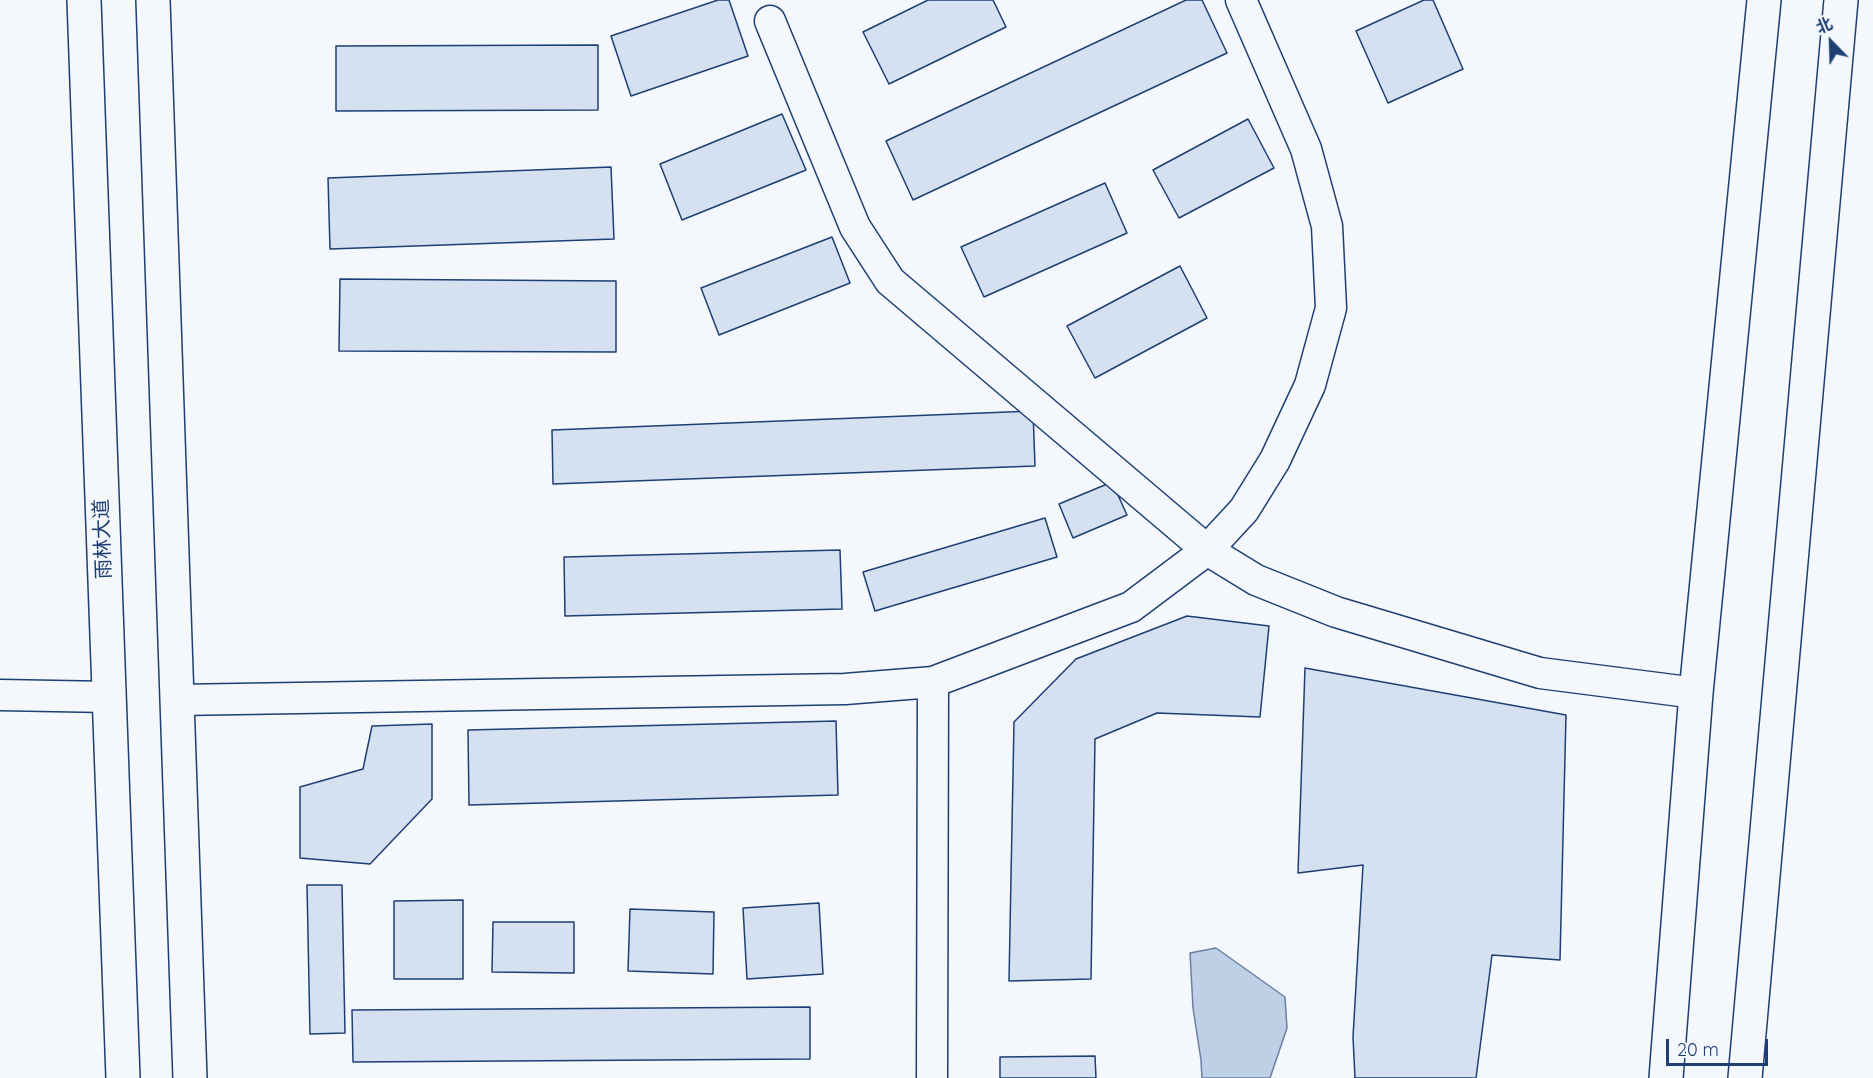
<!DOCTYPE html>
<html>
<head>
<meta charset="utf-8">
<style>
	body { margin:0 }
	#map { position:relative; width:1873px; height:1078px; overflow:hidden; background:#f4f7fb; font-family:Quicksand,"Noto Sans SC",sans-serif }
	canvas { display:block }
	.north { position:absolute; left:1801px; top:12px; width:60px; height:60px; -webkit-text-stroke:4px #f4f7fb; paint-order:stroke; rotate:337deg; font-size:16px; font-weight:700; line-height:24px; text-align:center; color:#1d3f73 }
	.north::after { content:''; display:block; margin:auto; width:21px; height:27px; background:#1d3f73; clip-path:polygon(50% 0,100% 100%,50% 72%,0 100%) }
	.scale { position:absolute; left:1666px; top:1039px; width:102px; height:27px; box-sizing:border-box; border:3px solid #1d3f73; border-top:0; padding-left:8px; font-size:18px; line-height:21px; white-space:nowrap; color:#1d3f73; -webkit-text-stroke:4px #f4f7fb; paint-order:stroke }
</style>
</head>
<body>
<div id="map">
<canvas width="1873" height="1078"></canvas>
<div class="north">北</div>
<div class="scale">20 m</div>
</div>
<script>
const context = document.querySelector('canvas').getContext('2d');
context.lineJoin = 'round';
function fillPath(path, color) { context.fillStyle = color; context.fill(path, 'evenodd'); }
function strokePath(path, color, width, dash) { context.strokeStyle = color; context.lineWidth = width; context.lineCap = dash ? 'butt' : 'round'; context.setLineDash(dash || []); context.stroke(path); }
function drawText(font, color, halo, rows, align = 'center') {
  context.font = font + ' Quicksand,"Noto Sans SC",sans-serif'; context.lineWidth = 4.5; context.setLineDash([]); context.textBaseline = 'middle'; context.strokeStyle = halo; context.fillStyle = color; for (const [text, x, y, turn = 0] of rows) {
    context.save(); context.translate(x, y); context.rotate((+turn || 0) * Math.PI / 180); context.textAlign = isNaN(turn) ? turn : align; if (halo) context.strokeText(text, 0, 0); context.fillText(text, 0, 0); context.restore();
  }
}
const water = new Path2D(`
	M1216,948l69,49 2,31 -17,50h-68l-1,-18 -8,-52 -3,-55z`);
fillPath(water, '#bed0e5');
strokePath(water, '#687fa3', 1.5);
const building = new Path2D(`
	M718,0h11l19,56 -117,40 -20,-60z
	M928,0h65l13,27 -117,57 -26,-52z
	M1186,0h16l25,53 -314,147 -27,-59z
	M1424,0h9l30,69 -75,34 -32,-72z
	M598,45v65l-262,1v-65z
	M782,114l24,56 -124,50 -22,-56z
	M1248,119l26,49 -95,50 -26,-48z
	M611,167l3,72 -284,10 -2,-71z
	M1105,183l22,50 -143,64 -23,-50z
	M832,237l18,46 -131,52 -18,-47z
	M1180,266l27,52 -112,60 -28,-52z
	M340,279l276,2v71l-277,-1z
	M1033,411l2,55 -482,18 -1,-54z
	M1112,482l15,33 -54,23 -14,-34z
	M1045,518l12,39 -182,54 -12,-39z
	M840,550l2,59 -277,7 -1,-59z
	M1187,616l82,10 -9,91 -103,-4 -62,26 -4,240 -82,2 5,-259 62,-63z
	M1305,668l261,47 -6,245 -68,-5 -16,123h-121l-2,-41 10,-172 -65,8z
	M836,721l2,74 -369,10 -1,-75z
	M432,724v75l-62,65 -70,-6v-71l63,-18 9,-43z
	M307,885h35l3,148 -35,1z
	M463,900v79h-69v-78z
	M819,903l4,71 -76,5 -4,-71z
	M630,909l84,3 -1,62 -85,-3z
	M493,922h81v51l-82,-1z
	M810,1007v52l-457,3 -1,-52z
	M1095,1056l1,22h-96v-21z`);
fillPath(building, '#d5e0f0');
strokePath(building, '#1d3f73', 1.5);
const minor = new Path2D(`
	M770,21l85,206 35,54 317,269 49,30 80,32 204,61 156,20
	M0,695l109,2
	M177,700l668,-11 88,-7 198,-75 76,-57 37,-40 31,-50 35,-75 21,-77 -4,-82 -21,-77 -65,-149
	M932,1078l1,-396`);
const tertiary = new Path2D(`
	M1666,1078l30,-385 68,-693
	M1745,1078l96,-1078`);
const trunk = new Path2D(`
	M84,0l39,1078
	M153,0l37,1078`);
strokePath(minor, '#1d3f73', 33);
strokePath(tertiary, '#1d3f73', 36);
strokePath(trunk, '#1d3f73', 36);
strokePath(minor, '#f4f7fb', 30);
strokePath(tertiary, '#f4f7fb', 33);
strokePath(trunk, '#f4f7fb', 33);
drawText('20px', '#1d3f73', '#f4f7fb', [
	["雨林大道",103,539,-92]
]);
</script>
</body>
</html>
